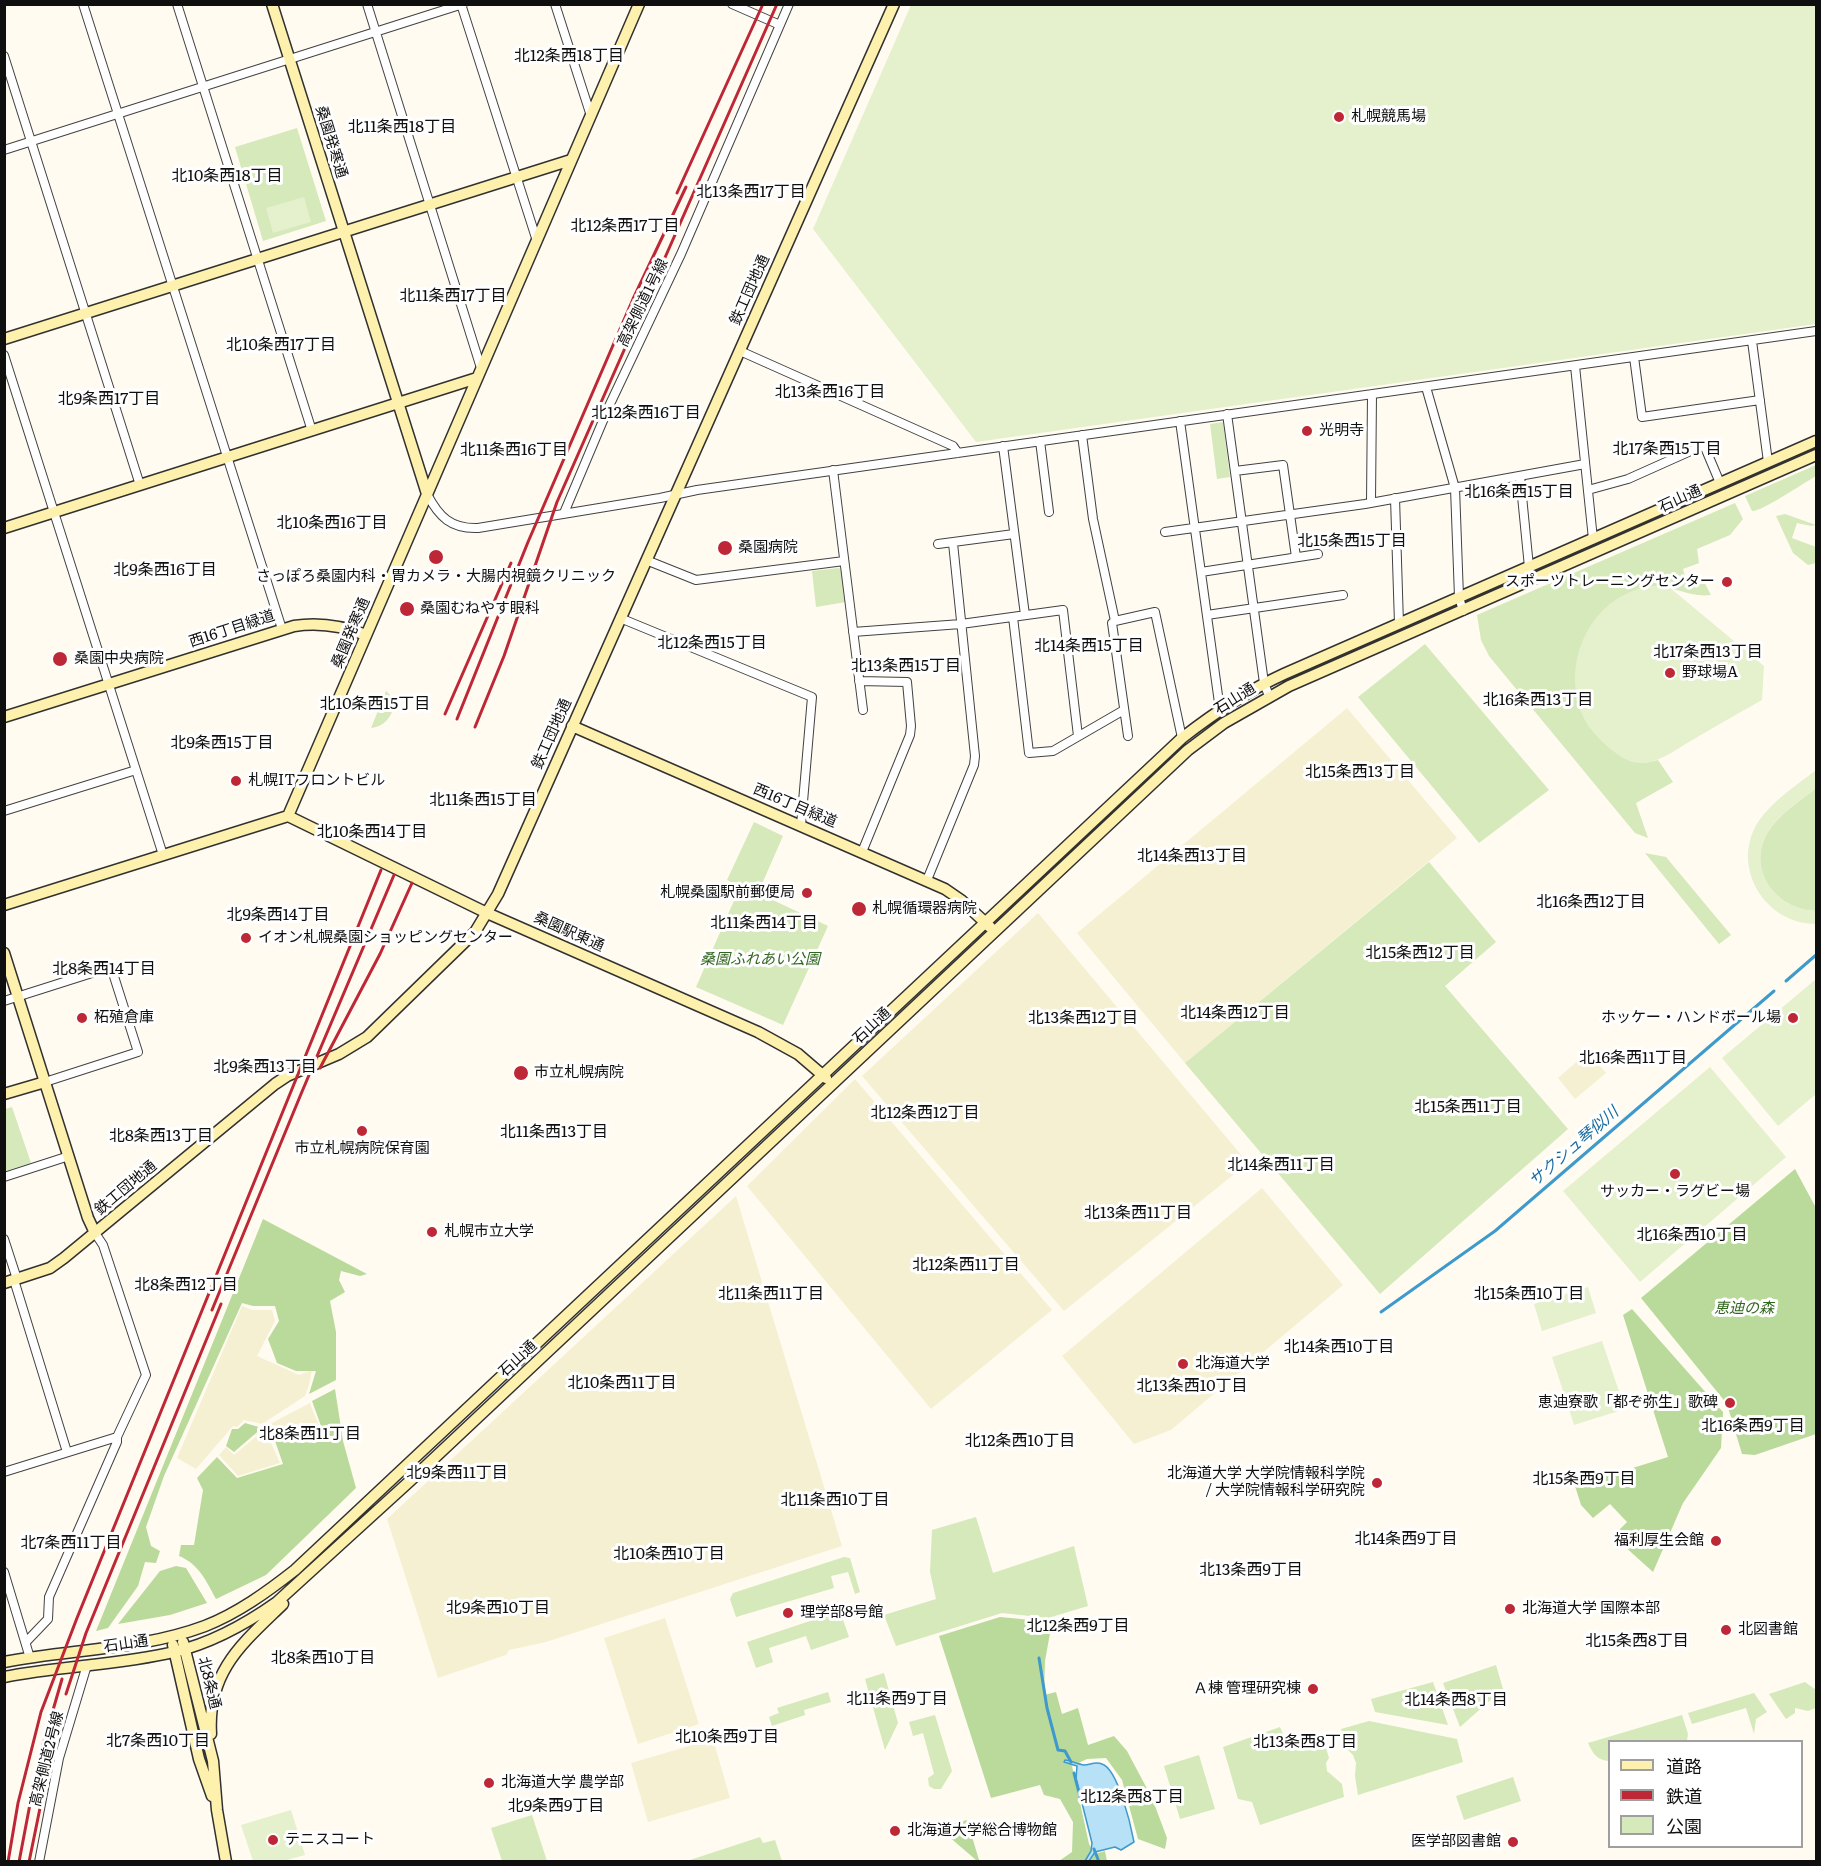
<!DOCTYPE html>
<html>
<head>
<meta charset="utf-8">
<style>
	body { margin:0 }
	#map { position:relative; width:1821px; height:1866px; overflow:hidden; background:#fffbf1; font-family:Literata,"Noto Sans JP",serif }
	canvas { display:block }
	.frame { position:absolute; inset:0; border:6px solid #0f0f0f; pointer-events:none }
	.legend { position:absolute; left:1608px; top:1740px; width:195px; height:108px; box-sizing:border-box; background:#fff; border:2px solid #9f9f9f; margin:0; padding:8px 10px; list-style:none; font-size:18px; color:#0f0f0f }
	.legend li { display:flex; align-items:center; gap:12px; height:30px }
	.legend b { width:30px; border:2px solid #9f9f9f }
</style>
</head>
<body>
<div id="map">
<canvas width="1821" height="1866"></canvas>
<div class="frame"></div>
<ul class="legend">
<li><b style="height:8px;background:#fef1ad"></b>道路</li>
<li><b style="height:8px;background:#be2836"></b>鉄道</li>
<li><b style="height:16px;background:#d5e9ba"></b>公園</li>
</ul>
</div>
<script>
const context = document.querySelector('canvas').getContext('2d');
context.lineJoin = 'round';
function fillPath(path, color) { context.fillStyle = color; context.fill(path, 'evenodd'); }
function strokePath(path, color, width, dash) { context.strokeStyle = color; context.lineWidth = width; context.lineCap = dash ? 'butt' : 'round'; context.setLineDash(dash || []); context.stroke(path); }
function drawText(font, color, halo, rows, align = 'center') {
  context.font = font + ' Literata,"Noto Sans JP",serif'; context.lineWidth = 6; context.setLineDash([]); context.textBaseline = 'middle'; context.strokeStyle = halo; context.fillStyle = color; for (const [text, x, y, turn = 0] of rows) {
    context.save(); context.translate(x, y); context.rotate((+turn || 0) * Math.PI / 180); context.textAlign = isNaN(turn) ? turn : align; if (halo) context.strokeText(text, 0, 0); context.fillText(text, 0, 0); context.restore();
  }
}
fillPath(new Path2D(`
	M1347,708l110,130 -272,225 -108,-130z
	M1038,913l210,250 -184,148 -202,-235z
	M1588,1052l18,21 -31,26 -17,-21z
	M855,1079l197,231 -121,99 -184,-223z
	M1262,1188l81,97 -172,145 -37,14 -72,-88z
	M736,1196l106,350 -296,96 -37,8 -3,5 -68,23 -51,-159z
	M242,1306l10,4h20l3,11 -18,35 42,19 13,-5 -3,15 -4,11 -43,28 -18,-4 -7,7 -4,-1 -37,43 -19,-11z
	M310,1403l13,33 -12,5 -9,-19 -29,15 -5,-12z
	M265,1429l15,34 -42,13 -19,-21 7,-8 8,8z
	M665,1618l34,106 -61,20 -34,-106z
	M713,1739l17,59 -82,24 -17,-59z`), '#f5f0d1');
fillPath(new Path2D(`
	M297,128l29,93 -63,20 -28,-94z
	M1223,422l7,55 -13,2 -7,-55z
	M1816,465v11c-12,7 -55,36 -64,35l-7,-15z
	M1735,503l8,16 -13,16 -33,14 2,14 -16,6 4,14 15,-5 9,17c-20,3 -37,-9 -57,-9l-9,177 13,-3 15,22 -37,21 12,35 -13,-5 -146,-177 -8,-16 -4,-25z
	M1785,514l31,11 -5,1 -14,-3 -5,15 24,9v16l-8,2 -15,-12 -17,-37z
	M839,568l2,2 5,32 -30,5 -4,-36z
	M1425,644l124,146 -70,53 -121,-146z
	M386,691c16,12 3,36 -15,37z
	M1816,788v123c-39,-1 -71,-41 -48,-79 11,-18 32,-31 48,-44z
	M754,822l29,14 -25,57 70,33 -45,99 -87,-38 44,-100 -13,-7z
	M1645,853l21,4 65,78 -12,9z
	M1429,862l67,80 -51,44 123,143 -188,165 -195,-231z
	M12,1107l19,56 -26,8v-62z
	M976,1517l17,56 81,-27 14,60 -40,12 -46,-5 -106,33 -12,-31 52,-16 -6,-27 2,-42z
	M844,1557l6,1 10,34 -5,2 -7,-22 -17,4 3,12 -98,29 -6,-18 3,-6z
	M840,1611l9,26 -38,13 -5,-14 -37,12 4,14 -17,6 -9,-26z
	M1496,1665l7,24 -43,38 -17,-44z
	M884,1673l14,50 -13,27 -20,-71z
	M1433,1682l15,43 -73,-13 -4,-13z
	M1805,1682l11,8v18l-8,3 -13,-3v5l-9,6 -17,-25z
	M828,1692l3,10 -27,8 1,5 -33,11 -3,-9 10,-4 -2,-5z
	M1754,1693l13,19 -11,7 -2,15 -8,-26 -54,16 -4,-11z
	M935,1715l17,56 -11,18h-7l-5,-3 -1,-8 6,-4 -11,-41 -10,3 -4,-14z
	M1682,1715l6,19 -1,6 -5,1 -72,1 -1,19c-12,-1 -16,-7 -21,-18z
	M1369,1721l88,18 6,23 -105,33 -3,-19 1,-13 -3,-8 -6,-6 -6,-20z
	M1280,1727l7,16 36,-5 6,20 -3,5 1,8 15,13 2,13 -84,28 -8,-23 -14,-3 -15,-52z
	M1199,1755l16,54 -35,10 -16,-53z
	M1513,1777l8,24 -57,19 -8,-24z
	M532,1815l15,46h-45l-11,-33z
	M760,1837l3,6 12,-3 7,21 -98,1z`), '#d5e9ba');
fillPath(new Path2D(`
	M1795,1169l21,39v226l-61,21 -13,-1 -15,-50 -86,-106z
	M263,1219l104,55 -7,2 -19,-5 -2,9 6,12 -15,9 6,31v48l-27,14 7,-23h-20l-19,-8 -9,-24 11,-18 -4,-15h-22l-11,-3 -78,173 -18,51 5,19 9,5 -4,12 -11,-1 -7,24 -30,42 -12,3z
	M1632,1309l91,103 -2,36 -38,55 -30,69 -40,-36 14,-14 -17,-18 -17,14 -12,-13 -6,-19 93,-29 -45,-142z
	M335,1389l8,52 13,47 -90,87 -50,24c-10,-18 -17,-35 -37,-43l2,-11h13l9,-55 -6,-12 20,-21 20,21 46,-14 -9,-26 27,-15 8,20 16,-6 -13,-36z
	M245,1423l17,5 -28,24 -8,-6 6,-17h6z
	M176,1566l10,2 21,35 -37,12 -52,9 42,-53z
	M1000,1617l52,5 -7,39 -1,34 12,-3 6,22 16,-6 10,37 26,-9 13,15 25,47 15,40 -2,11 -27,-10 -16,-59 -16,-22 -19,1 -15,7 17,78 6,10 10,-3 2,10h-48l13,-9 1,-30 -13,-23 -16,-4 -4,-10 -49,13 -52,-162z
	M967,1820l12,40h-3l-29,-25 -1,-9z`), '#b9da9a');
fillPath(new Path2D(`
	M911,5h905v319l-840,118 -163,-213z
	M304,197l7,25 -38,11 -7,-25z
	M1654,586l15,1 95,79 -2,34c-23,13 -46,26 -68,39 -16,9 -32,22 -50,24 -15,1 -25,-7 -36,-16 -10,-9 -21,-20 -26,-33 -22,-54 11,-122 72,-128z
	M1816,770v18c-16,13 -37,26 -48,44 -23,38 9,78 48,79v13c-51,0 -86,-57 -58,-102 14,-21 39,-37 58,-52z
	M1816,979v115l-38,32 -56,-68z
	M1710,1067l76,90 -146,125 -77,-91z
	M1588,1287l8,26 -54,18 -8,-27z
	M1602,1341l23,68 -51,16 -22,-68z
	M291,1810l14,45 -22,6h-30l-12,-36z`), '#e5f0cc');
const water = new Path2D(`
	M1065,1760c6,1 13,4 19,5 6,0 11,-4 18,-1 16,5 29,62 32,78l-13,8 -6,-3 -20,5 -6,9h-4l6,-10 1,-8 -16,-64 1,-13 -13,-4z`);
fillPath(water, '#b6e1f6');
strokePath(water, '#3e99cc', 1.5);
strokePath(new Path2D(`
	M1786,981l30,-26
	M1381,1312l114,-81 279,-240
	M1039,1658l8,50 11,42 7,1 6,11
	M1074,1773l7,27
	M1094,1849l5,13`), '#3e99cc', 3);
const street = new Path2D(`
	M83,4l199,625
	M177,4l135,427
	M367,4l114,364
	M461,4l76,237
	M555,4l36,112
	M732,4l48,21
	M4,56l136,429
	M4,150l459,-146
	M1752,341l16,121
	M740,351l213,95 5,7
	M4,355l159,500
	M1634,357l8,60 118,-17
	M1575,366l18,173
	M1426,387l29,101 4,109 4,14
	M1227,414l37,269 5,13
	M1180,421l40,289
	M1082,435l11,84 22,102 -3,2 16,113
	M1040,441l9,71
	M1003,446l22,169
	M833,470l30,240
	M1235,471l48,-6 13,92
	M1520,476l9,91
	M1588,490l40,-11 76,-34 16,38
	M427,494c12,23 24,35 51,34l182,-30 37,-8 1119,-159
	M1395,498l4,126
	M1371,502l1,-108
	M564,513l46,-109 71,-150 108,-250
	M1165,532l200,-28 220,-40
	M938,544l76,-10
	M646,560l50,20 148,-19
	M1201,572l117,-18
	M1207,615l136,-20
	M1013,617l16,136 24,-2 71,-41
	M620,618l192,79 -11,128
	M1115,621l40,-9 27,126
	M853,632l108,-8 102,-14 15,126
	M1069,649l46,-5
	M859,681l48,1 4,44 -1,9 -48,117
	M4,811l132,-41
	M927,880l47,-115 1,-9 -22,-213
	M4,1001l107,-34 27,85 -93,30
	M4,1177l65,-21
	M4,1239l13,40
	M14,1280l53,172
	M4,1472l113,-35
	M4,1572l26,86
	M26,1642l22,-23 1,-22 68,-155v-5l29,-62 -43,-130 -8,-12
	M39,1862l20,-104 28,-93`);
const secondary = new Path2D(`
	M272,4l155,490
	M4,339l567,-179
	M4,528l473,-150
	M4,717l290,-91c26,-4 49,0 72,9
	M572,726l373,163 16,11 29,27
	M288,816l199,97 271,119 40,22 28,24
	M4,905l284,-89 351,-812
	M4,953l84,265 7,15
	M4,1094l41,-12
	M4,1283l46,-15 14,-10 211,-174 12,-8 52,-22 28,-17 108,-105 23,-38 396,-890
	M183,1642l30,119 4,49 9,52
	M173,1645l26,114 13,37
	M4,1662c67,-13 137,-12 201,-36 33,-13 62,-34 90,-56l887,-832c32,-25 65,-47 102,-64l532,-233
	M4,1677c56,-11 115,-12 170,-25 38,-9 72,-28 103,-50l134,-122 777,-730 36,-27 65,-37 527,-231
	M211,1734c-4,-63 32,-91 72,-130`);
strokePath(street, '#424242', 10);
strokePath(secondary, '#313131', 13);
strokePath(street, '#fff', 8);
strokePath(secondary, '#fef1ad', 10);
strokePath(new Path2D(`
	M677,193l86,-189
	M445,714l66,-151
	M457,719l71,-177 105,-243 53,-112
	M475,727l29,-71 53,-154 220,-498
	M320,1068l60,-114 32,-71
	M212,1310l89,-216 93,-219
	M66,1694l20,-61 135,-329
	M8,1862l10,-59 23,-91 36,-94 304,-748
	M19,1862l19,-100 24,-83
	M29,1862l29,-142`), '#be2836', 3);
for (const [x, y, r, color] of [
	[1339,117,6,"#be2836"],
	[1307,431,6,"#be2836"],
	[725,548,8,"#be2836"],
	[436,557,8,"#be2836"],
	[1727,582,6,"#be2836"],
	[407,609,8,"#be2836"],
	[60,659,8,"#be2836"],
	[1670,673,6,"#be2836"],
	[236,781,6,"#be2836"],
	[807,893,6,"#be2836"],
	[859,909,8,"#be2836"],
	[246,938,6,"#be2836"],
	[82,1018,6,"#be2836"],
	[1793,1018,6,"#be2836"],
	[521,1073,8,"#be2836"],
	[362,1131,6,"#be2836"],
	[1675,1174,6,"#be2836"],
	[432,1232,6,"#be2836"],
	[1183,1364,6,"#be2836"],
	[1730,1403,6,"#be2836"],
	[1377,1483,6,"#be2836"],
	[1716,1541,6,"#be2836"],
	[1510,1609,6,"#be2836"],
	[788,1613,6,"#be2836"],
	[1726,1630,6,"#be2836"],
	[1313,1689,6,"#be2836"],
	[489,1783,6,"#be2836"],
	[895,1831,6,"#be2836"],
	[273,1840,6,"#be2836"],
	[1513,1842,6,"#be2836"]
]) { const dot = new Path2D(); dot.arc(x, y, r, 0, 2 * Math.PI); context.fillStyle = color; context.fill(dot); strokePath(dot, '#fff', 2); }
drawText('15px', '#0f0f0f', '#fff', [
	["札幌競馬場",1351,117],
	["光明寺",1319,431],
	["桑園病院",738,548],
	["さっぽろ桑園内科・胃カメラ・大腸内視鏡クリニック",436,577,"center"],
	["スポーツトレーニングセンター",1715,582,"right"],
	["桑園むねやす眼科",420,609],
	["桑園中央病院",74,659],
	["野球場A",1682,673],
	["札幌ITフロントビル",248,781],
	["札幌桑園駅前郵便局",795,893,"right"],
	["札幌循環器病院",872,909],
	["イオン札幌桑園ショッピングセンター",258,938],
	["柘殖倉庫",94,1018],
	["ホッケー・ハンドボール場",1781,1018,"right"],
	["市立札幌病院",534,1073],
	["市立札幌病院保育園",362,1149,"center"],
	["サッカー・ラグビー場",1675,1192,"center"],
	["札幌市立大学",444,1232],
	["北海道大学",1195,1364],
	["恵迪寮歌「都ぞ弥生」歌碑",1718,1403,"right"],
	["北海道大学 大学院情報科学院",1365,1474,"right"],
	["/ 大学院情報科学研究院",1365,1491,"right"],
	["福利厚生会館",1704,1541,"right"],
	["北海道大学 国際本部",1522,1609],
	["理学部8号館",800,1613],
	["北図書館",1738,1630],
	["Ａ棟 管理研究棟",1301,1689,"right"],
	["北海道大学 農学部",501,1783],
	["北海道大学総合博物館",907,1831],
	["テニスコート",285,1840],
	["医学部図書館",1501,1842,"right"]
], 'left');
drawText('15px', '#0f0f0f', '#fff', [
	["桑園発寒通",331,142,73],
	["鉄工団地通",750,290,-66],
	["高架側道1号線",643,303,-64],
	["石山通",1680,499,-24],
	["西16丁目緑道",232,629,-18],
	["桑園発寒通",351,633,-67],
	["石山通",1235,699,-32],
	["鉄工団地通",552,734,-66],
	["西16丁目緑道",795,806,23],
	["桑園駅東通",569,932,24],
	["石山通",872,1026,-43],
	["鉄工団地通",126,1188,-40],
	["石山通",518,1359,-43],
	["石山通",126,1644,-8],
	["北8条通",209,1683,76],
	["高架側道2号線",47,1759,-76]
]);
drawText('italic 15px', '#31661f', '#fff', [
	["桑園ふれあい公園",760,960],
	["恵迪の森",1744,1309]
]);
drawText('16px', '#0f0f0f', '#fff', [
	["北12条西18丁目",569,56],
	["北11条西18丁目",402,127],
	["北10条西18丁目",227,176],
	["北13条西17丁目",751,192],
	["北12条西17丁目",625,226],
	["北11条西17丁目",453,296],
	["北10条西17丁目",281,345],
	["北13条西16丁目",830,392],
	["北9条西17丁目",109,399],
	["北12条西16丁目",646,413],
	["北17条西15丁目",1667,449],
	["北11条西16丁目",514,450],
	["北16条西15丁目",1519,492],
	["北10条西16丁目",332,523],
	["北15条西15丁目",1352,541],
	["北9条西16丁目",165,570],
	["北12条西15丁目",712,643],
	["北14条西15丁目",1089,646],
	["北17条西13丁目",1708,652],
	["北13条西15丁目",906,666],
	["北16条西13丁目",1538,700],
	["北10条西15丁目",375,704],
	["北9条西15丁目",222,743],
	["北15条西13丁目",1360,772],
	["北11条西15丁目",483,800],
	["北10条西14丁目",372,832],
	["北14条西13丁目",1192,856],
	["北16条西12丁目",1591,902],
	["北9条西14丁目",278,915],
	["北11条西14丁目",764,923],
	["北15条西12丁目",1420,953],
	["北8条西14丁目",104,969],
	["北14条西12丁目",1235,1013],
	["北13条西12丁目",1083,1018],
	["北16条西11丁目",1633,1058],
	["北9条西13丁目",265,1067],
	["北15条西11丁目",1468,1107],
	["北12条西12丁目",925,1113],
	["北11条西13丁目",554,1132],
	["北8条西13丁目",161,1136],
	["北14条西11丁目",1281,1165],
	["北13条西11丁目",1138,1213],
	["北16条西10丁目",1692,1235],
	["北12条西11丁目",966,1265],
	["北8条西12丁目",186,1285],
	["北11条西11丁目",771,1294],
	["北15条西10丁目",1529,1294],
	["北14条西10丁目",1339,1347],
	["北10条西11丁目",622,1383],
	["北13条西10丁目",1192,1386],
	["北16条西9丁目",1753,1426],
	["北8条西11丁目",310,1434],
	["北12条西10丁目",1020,1441],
	["北9条西11丁目",457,1473],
	["北15条西9丁目",1584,1479],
	["北11条西10丁目",835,1500],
	["北14条西9丁目",1406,1539],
	["北7条西11丁目",71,1543],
	["北10条西10丁目",669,1554],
	["北13条西9丁目",1251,1570],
	["北9条西10丁目",498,1608],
	["北12条西9丁目",1078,1626],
	["北15条西8丁目",1637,1641],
	["北8条西10丁目",323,1658],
	["北11条西9丁目",897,1699],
	["北14条西8丁目",1456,1700],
	["北10条西9丁目",727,1737],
	["北7条西10丁目",158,1741],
	["北13条西8丁目",1305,1742],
	["北12条西8丁目",1132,1797],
	["北9条西9丁目",556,1806]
]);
drawText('italic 16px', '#196ba0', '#fff', [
	["サクシュ琴似川",1574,1147,-41]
]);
</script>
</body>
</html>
